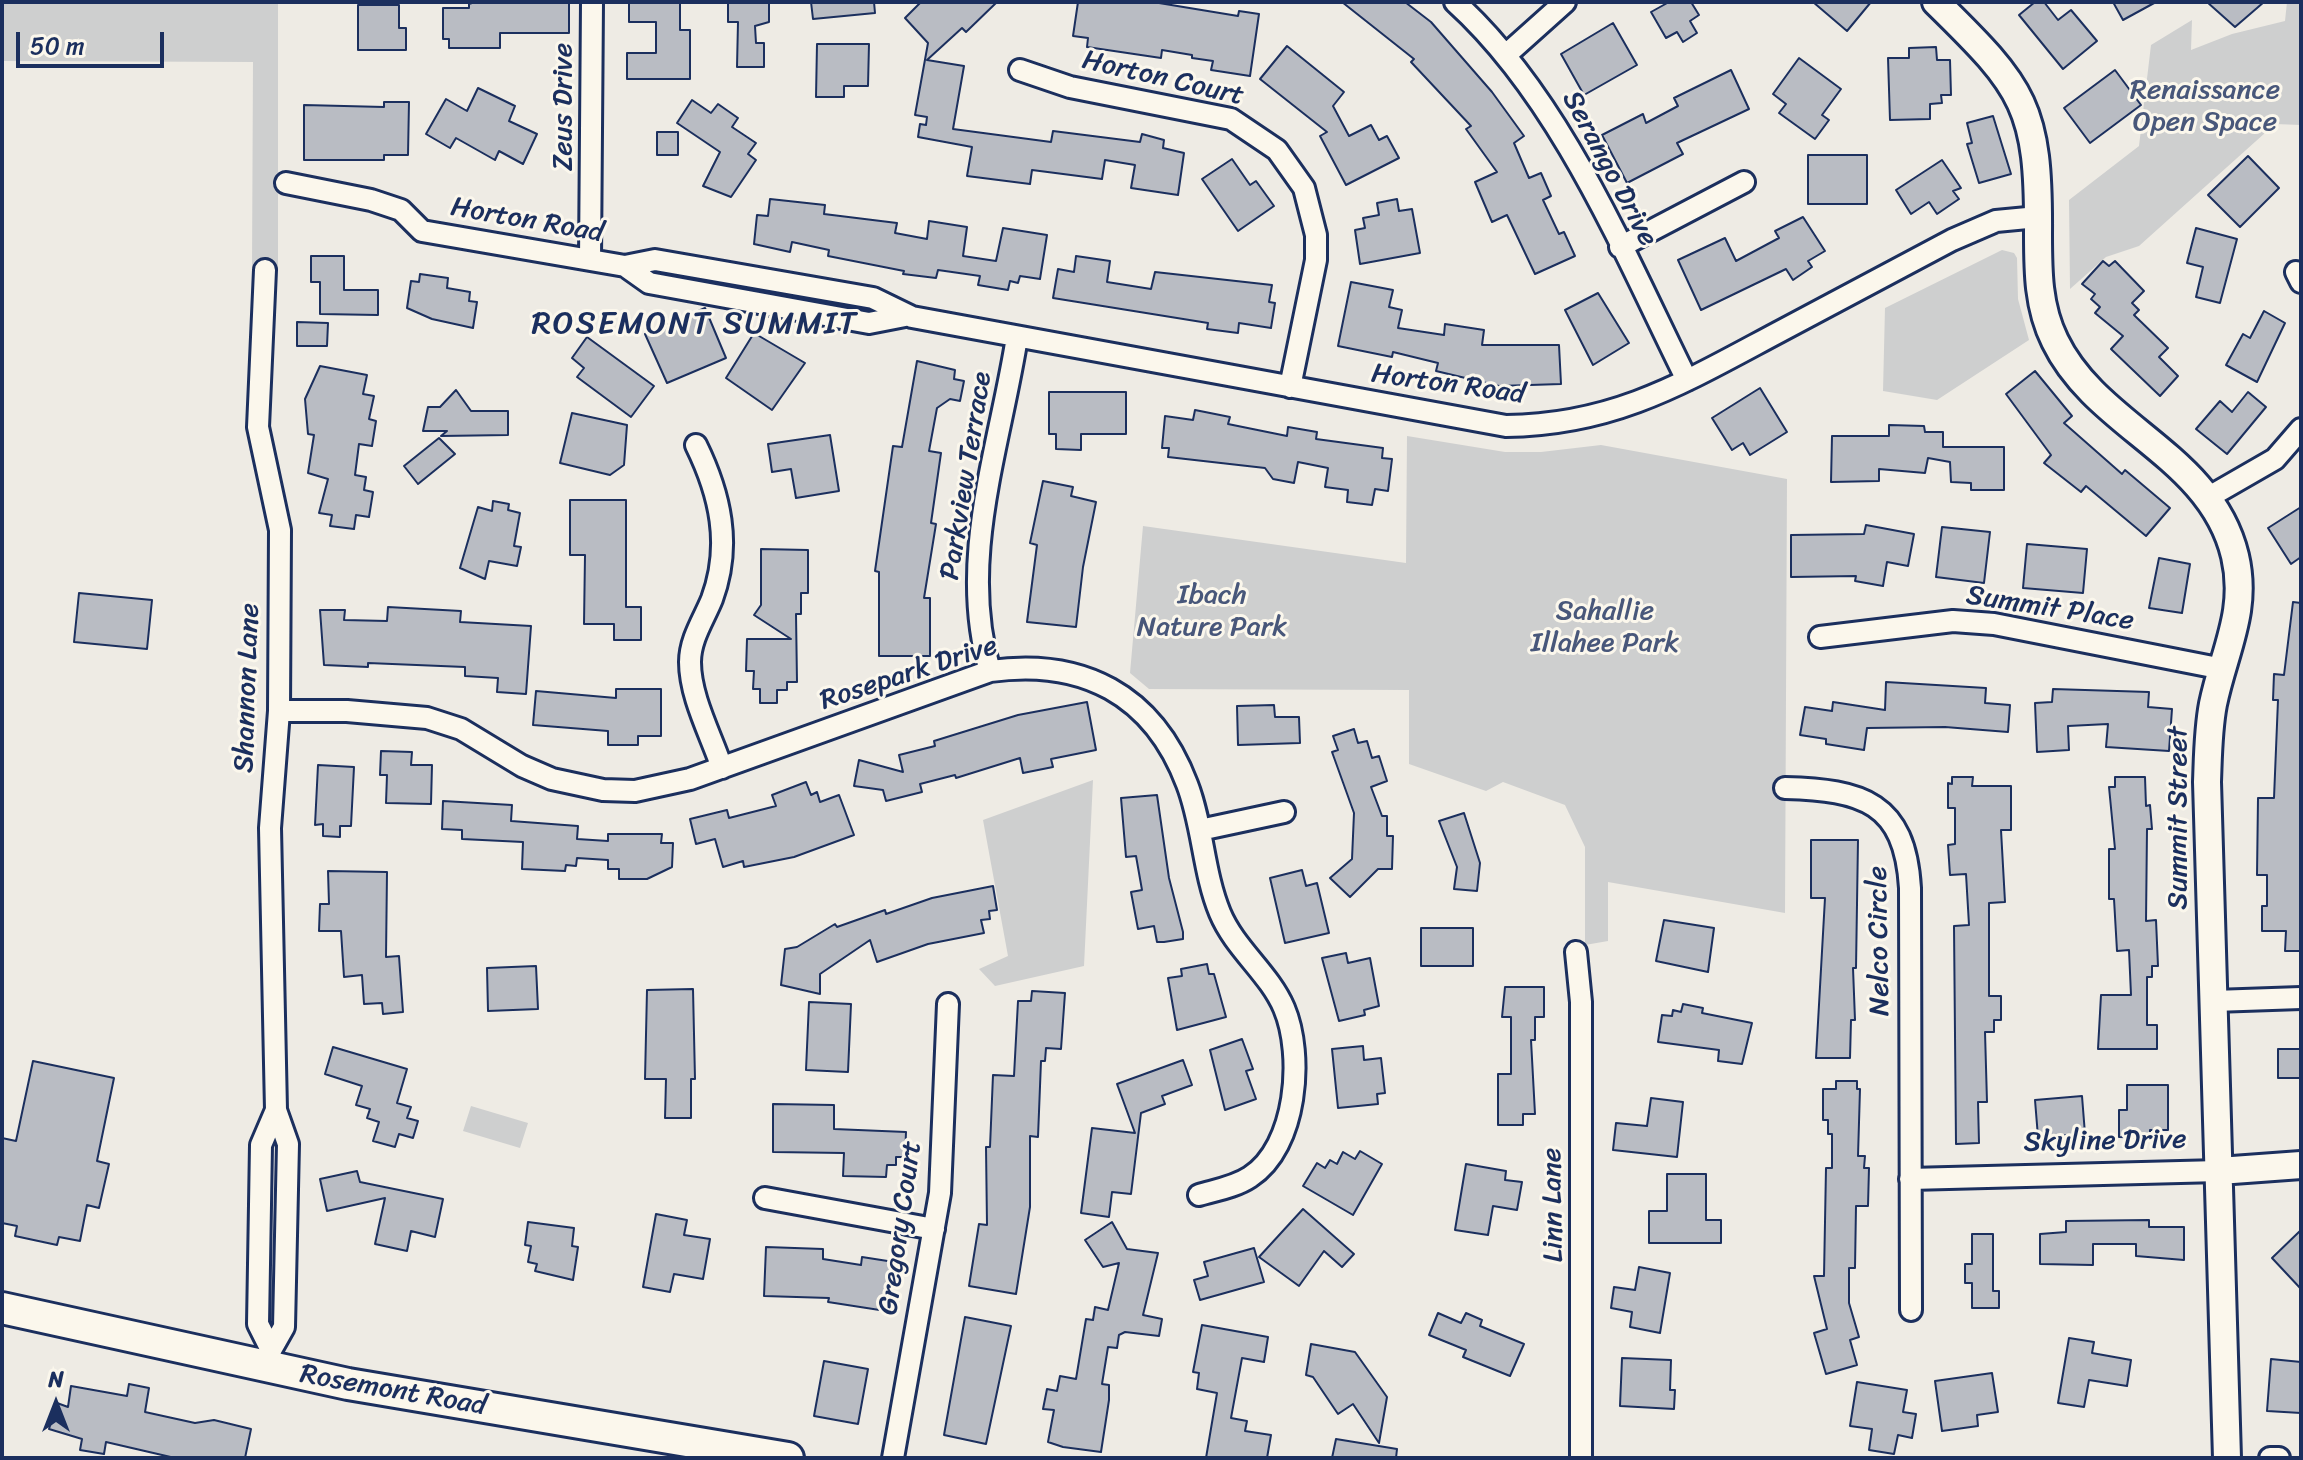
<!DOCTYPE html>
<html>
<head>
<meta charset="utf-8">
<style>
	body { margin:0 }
	#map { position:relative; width:2303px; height:1460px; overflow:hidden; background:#eeebe4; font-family:Sriracha,sans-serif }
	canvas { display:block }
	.frame { position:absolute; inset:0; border:4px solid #1b2f5e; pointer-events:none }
	.north { position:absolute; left:16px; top:1364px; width:80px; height:80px; -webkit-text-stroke:6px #fbf7ec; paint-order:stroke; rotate:0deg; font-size:22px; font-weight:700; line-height:32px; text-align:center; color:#1b2f5e }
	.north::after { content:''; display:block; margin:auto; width:28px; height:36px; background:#1b2f5e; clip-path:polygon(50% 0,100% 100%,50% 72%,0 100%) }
	.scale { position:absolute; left:16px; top:32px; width:148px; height:36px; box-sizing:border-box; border:4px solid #1b2f5e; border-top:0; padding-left:10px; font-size:24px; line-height:28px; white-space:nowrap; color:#1b2f5e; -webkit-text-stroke:6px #fbf7ec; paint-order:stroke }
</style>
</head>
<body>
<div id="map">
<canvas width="2303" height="1460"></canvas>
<div class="frame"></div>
<div class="north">N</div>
<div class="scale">50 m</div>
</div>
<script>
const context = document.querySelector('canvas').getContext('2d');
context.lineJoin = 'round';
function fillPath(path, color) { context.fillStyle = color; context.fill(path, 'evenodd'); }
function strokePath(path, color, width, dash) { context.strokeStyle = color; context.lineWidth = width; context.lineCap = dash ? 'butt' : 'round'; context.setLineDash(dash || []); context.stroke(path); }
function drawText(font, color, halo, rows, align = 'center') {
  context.font = font + ' Sriracha,sans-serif'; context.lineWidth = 6; context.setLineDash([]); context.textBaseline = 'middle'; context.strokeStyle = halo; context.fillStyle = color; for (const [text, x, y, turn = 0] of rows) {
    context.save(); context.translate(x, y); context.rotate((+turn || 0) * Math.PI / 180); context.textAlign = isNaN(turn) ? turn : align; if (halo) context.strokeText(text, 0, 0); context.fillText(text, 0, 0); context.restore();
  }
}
fillPath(new Path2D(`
	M2,2h276v266h-26l1,-206 -251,-1z
	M2287,2h14v123l-26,-1 -136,122 -33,11 -36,32 -1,-89 70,-54 12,-101 41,-25 -1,30 41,-16 53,-13z
	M2002,250l12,3 3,5 1,41 11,41 -92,60 -54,-9 2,-83z
	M1407,436l98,16h36l60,-7 186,34 -2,434 -177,-31v59l-23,4v-98l-20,-42 -62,-23 -17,9 -77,-27v-74l-260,-1 -19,-16 13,-147 263,37z
	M1093,780l-9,186 -89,20 -16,-17 29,-13 -25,-136z
	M471,1106l57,17 -8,25 -57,-17z`), '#cecfcf');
const building = new Path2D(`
	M475,2h94v31h-69v15h-51v-9h-6v-31h26v-4z
	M629,2h51v28h10v49h-63v-26h29v-31h-27z
	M728,2h41v20l-14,4 1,17h8v24h-27l1,-45h-10z
	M811,2h63l1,11 -62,6z
	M921,2h76l-31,30 -4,-4 -35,32 37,6 -11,63 98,13 2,-11 87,11 2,-8 22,6 -1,8 21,5 -6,42 -47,-7 4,-23 -30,-5 -3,19 -70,-9 -2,14 -63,-8 5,-29 -54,-10 2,-13 6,1 1,-8 -12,-2 13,-72 -23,-25z
	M1078,2h75l85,14 1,-5 20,3 -9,62 -39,-6 2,-9 -21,-3v-3l-30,-5 -1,8 -74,-11 1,-9 -15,-2z
	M1342,2h63l26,20 61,70 32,44 -10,7 15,35 12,-5 10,23 -8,4 16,34 5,-2 11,24 -40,18 -28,-59 -15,7 -17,-40 22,-10 -31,-43 5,-3 -60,-64 3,-3z
	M1669,2h22l8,13 -9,6 7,12 -14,9 -6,-10 -11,6 -15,-26z
	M1813,2h58l-24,29z
	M2035,2h9l14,18 13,-10 26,31 -34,28 -44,-54z
	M2113,2h43l-33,18z
	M2207,2h57l-29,25z
	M358,5h41v23h7v22h-48z
	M1613,23l24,42 -53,30 -23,-41z
	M817,44h52l-1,42h-24v11h-28z
	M1287,46l57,46 -11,14 16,30 22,-11 8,15 8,-4 12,22 -53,27 -26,-49 7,-4 -67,-53z
	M1936,47l1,13h13l1,35h-10l1,8 -12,1v15l-40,1 -2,-62h21v-10z
	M1799,58l42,31 -19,26 7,5 -14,19 -36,-26 7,-9 -13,-10z
	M1731,70l18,39 -72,34 6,11 -56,29 -25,-48 41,-21 3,9 32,-17 -4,-8z
	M2115,70l26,35 -51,38 -26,-35z
	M478,88l37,18 -6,15 28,13 -14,30 -24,-13 -4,9 -39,-22 -6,10 -24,-14 20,-35 21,12z
	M692,100l19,13 7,-9 20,14 -6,9 24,16 -8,11 8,6 -25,37 -28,-11 17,-34 -43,-29z
	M384,102h25l-1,53h-24v5h-80v-55l80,2z
	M1993,116l18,58 -32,9 -12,-39 5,-1 -5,-20z
	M657,132h21v23h-21z
	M1808,155h59v49h-59z
	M2248,156l31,32 -39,39 -32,-32z
	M1232,159l18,26 6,-4 18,25 -36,25 -36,-52z
	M1942,160l19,28 -8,3 6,8 -22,15 -8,-12 -18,12 -15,-24z
	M770,199l55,6 -1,9 73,9 -2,10 32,6 2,-18 38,6 -4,29 33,5 7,-33 44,7 -7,44 -20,-3 -2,7 -8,-2 -2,9 -30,-5 2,-9 -42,-6 -2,8 -33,-4 1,-3 -76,-15 1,-6 -37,-8 -2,10 -36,-8 3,-29 11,1z
	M1397,199l2,12 13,-2 8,44 -60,11 -5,-34 10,-2 -2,-10 16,-3 -2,-12z
	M1803,217l22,34 -17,10 4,6 -19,13 -7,-11 -85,41 -23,-50 47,-22 11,23 43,-23 -4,-7z
	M2196,228l41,11 -17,64 -24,-6 7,-30 -16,-4z
	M311,256h33v34h34v25l-58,-1v-32h-9z
	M1076,256l34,5 -3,21 44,7 4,-17 117,13 -3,17 6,1 -4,25 -32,-5 -1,10 -31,-4 1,-6 -155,-25 5,-29 16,3z
	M2103,261l6,5 6,-5 29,30 -12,12 7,7 -5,5 34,33 -9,9 19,19 -18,20 -49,-47 12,-13 -28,-23 5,-6 -9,-8 4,-5 -13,-10z
	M420,274l28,4 -1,10 23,4 -1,9 8,1 -4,26 -41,-9 -25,-11 4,-27 8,1z
	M1351,282l42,8 -4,17 13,3 -4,18 46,7 1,-11 39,6 -2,15h77l2,39 -62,2 -63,-15 2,-8 -45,-11 -1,5 -54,-11z
	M1598,293l31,50 -36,22 -28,-55z
	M705,308l21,50 -59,25 -22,-49z
	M2264,311l21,12 -28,59 -31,-17 17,-31 7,4z
	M297,322l31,1 -1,23h-30z
	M754,333l51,30 -33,47 -46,-32z
	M587,337l67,49 -23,31 -54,-40 7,-9 -12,-10z
	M917,361l38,9 -1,9 10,2 -4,20 -10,-2 -13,9 -8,43 12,2 -10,70 5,1 -12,74h6v58h-51v-84l-4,-1 18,-125 9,1z
	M320,366l47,9 -4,19 11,2 -5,23 7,2 -4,25 -13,-2 -4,31 11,2 -2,13 9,2 -4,25 -13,-2 -2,14 -24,-3 2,-11 -13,-2 9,-34 -20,-6 6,-38 -6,-1 -3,-35z
	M2035,371l37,45 -8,7 58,51 3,-4 45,38 -24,28 -60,-50 -5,6 -37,-29 7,-8 -45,-61z
	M1760,388l27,44 -37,23 -7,-12 -11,7 -20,-32z
	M456,390l15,21h37v24l-67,1 6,-5h-24l5,-24h12z
	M1049,392h77v42h-45v16l-25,-1v-15h-7z
	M2248,392l18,15 -39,47 -31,-25 24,-28 12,11z
	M1195,410l35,7 -2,7 59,12 1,-9 29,5 -1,7 67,9 -1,10 10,1 -4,32 -13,-2 -3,16 -25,-3 1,-12 -23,-3 3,-19 -30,-6 -4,21 -21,-4 -8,-11 -97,-11 1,-9h-7l3,-32 28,4z
	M572,413l55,12 -3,40 -14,10 -50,-12z
	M1889,425l35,1 1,6h18v15h61v43h-33v-7l-20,-1 -1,-20 -22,-4 -3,15 -46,-4v12l-48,1 1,-46h57z
	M830,435l9,56 -43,7 -5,-29 -19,3 -4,-28z
	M439,438l16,16 -37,30 -14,-18z
	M1043,481l30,6 -2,9 25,6 -13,65 -7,60 -49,-5 10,-77 -7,-2z
	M570,500h56v107h15v33h-27v-16h-30l1,-69h-15z
	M493,501l16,3 -1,6 12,3 -6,33 7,1 -4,19 -28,-5 -4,18 -25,-11 18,-61 14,4z
	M2301,507v50l-10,7 -23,-36z
	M1866,525l48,9 -6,32 -21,-4 -4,24 -28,-5 1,-5 -65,1v-42l73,-1z
	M1942,527l48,5 -6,51 -48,-6z
	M2027,544l60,5 -4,44 -60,-5z
	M761,549l47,1v43h-7v21h-5l1,68h-10v8h-10v13h-17v-14h-7l1,-18h-8l1,-32h44l-37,-24 7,-10z
	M2159,558l31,6 -8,49 -33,-5z
	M79,593l73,7 -5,49 -73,-7z
	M2293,602l8,1v348h-16l1,-20h-24v-25h5v-31h-10l1,-77h16l4,-98h-5l1,-26 10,1z
	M388,607l73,4 -1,11 71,4 -5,68 -29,-2 1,-14 -33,-2v-9l-97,-4v4l-44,-2 -4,-55h25l-1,10 43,1z
	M1886,682l100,6 -1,15 25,2 -2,27 -63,-5 -78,1 -3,22 -38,-6v-5l-26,-4 5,-28 27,4 1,-9 52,8z
	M616,689h45v47h-23v9h-30v-14l-75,-6 3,-34 80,7z
	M2053,689l96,3 -1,15 24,2 -3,42 -63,-4 2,-23 -40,2 1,24 -32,2 -2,-49 17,-1z
	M1087,702l9,48 -45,9 2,8 -30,6 -3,-15 -64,20 -1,-3 -35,9 2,8 -36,9 -3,-11 -29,-4 5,-26 44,12 -4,-17 36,-9 -1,-5 84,-26z
	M1274,705l1,12h24l1,26 -62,2 -1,-39z
	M1354,729l4,14 9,-2 5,17 7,-2 8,25 -16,6 11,29h5v20h6l-1,33h-14l-28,28 -20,-19 22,-19 2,-46 -22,-61 6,-2 -5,-14z
	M381,751l31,1 -1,13h21l-1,39 -45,-1 1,-28h-7z
	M318,765l36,2 -3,59h-11v11l-17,-1v-12l-8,1z
	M1952,777h21l-1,9h39v44h-10l4,72 -16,1v93h12v24h-7v12h-9l2,70h-9l1,41 -23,1 -2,-218 15,-1 -3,-51 -16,1 -2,-30 7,-1v-36h-7v-25l4,1z
	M2115,777h30l1,29 4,-1 2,24h-5l-1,92 10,-1 2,46h-6v11h-5v48h10v24h-59l3,-54h30l-2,-45 -12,1 -3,-52h-5v-50h6l-6,-62h6z
	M806,782l5,13 6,-3 3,10 19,-7 15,40 -60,22 -50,10 -1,-6 -20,6 -8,-28 -19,5 -6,-25 37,-9 2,8 47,-12 -4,-11z
	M1157,795l12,83 14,54v7l-19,3h-7l-3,-16 -16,3 -7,-37 11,-2 -6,-34 -10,1 -5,-59z
	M443,801l69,4 -1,16 67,5 -1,13 31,2v-7h54l-1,9h12l-1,24 -25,12h-28v-10h-11v-9l-31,-2 -1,8 -10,-1 -1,6 -43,-2 1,-27 -61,-3v-9l-20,-1z
	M1464,813l16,50 -3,28 -23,-2 3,-22 -18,-46z
	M1811,840h47l-2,128h-3l2,52h-4l-1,38h-34l9,-160h-14z
	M1302,870l4,16 11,-3 12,50 -44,10 -15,-65z
	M328,871l59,1 -1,85 13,-1 4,56 -20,2 -1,-11 -18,1 -2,-29 -18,2 -3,-46h-22l1,-27h9z
	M993,886l4,24 -8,1 1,8 -9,1 3,13 -56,11 -51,18 -7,-22 -50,34v20l-39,-9 4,-36 12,-2 38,-23 2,3 48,-17 1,4 46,-16z
	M1664,920l50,8 -6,44 -52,-11z
	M1421,928h52v38h-52z
	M1346,953l2,10 22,-5 9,48 -15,4 1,5 -26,6 -17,-63z
	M1207,964l2,10h5l12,43 -49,13 -9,-52 14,-2 -1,-7z
	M536,966l2,43 -50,2 -1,-43z
	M1505,987h39v30h-9v23h-4l4,74h-12v11h-25v-51h13v-57h-9z
	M693,989l2,90h-4v39h-26l1,-39h-21l2,-89z
	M1032,991l33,2 -4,56 -15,-1 -1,13h-4l-3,76 -8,-1v71l-14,87 -47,-8 10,-62 8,1 -1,-78h4l3,-72 21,1 4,-75h13z
	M809,1002l42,2 -3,68 -42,-2z
	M1683,1004l20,4 -1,5 50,10 -10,41 -24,-3 1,-11 -61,-8 4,-27 10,1 1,-6 8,2z
	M1242,1039l11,30 -7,2 10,28 -31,11 -15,-60z
	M1363,1046l1,14 17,-2 4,35 -8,1 1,10 -40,4 -6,-59z
	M333,1047l74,22 -10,34 14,4 -4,11 11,3 -5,17 -14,-4 -4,13 -22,-6 6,-19 -12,-4 3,-9 -14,-4 6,-19 -37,-12z
	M2278,1049h23v29h-23z
	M1183,1060l9,25 -30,11 3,8 -24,9 -10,81 -19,-2 -3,25 -28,-4 11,-85 43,5 -18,-49z
	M33,1061l81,17 -17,83 12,3 -10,44 -12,-3 -7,36 -21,-4 -2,8 -42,-9 2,-10 -15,-3v-85l14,3z
	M1836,1081h21v8h3l-2,67h7l-1,12h5l-1,38h-12l-1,62h-6v35l10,34 -9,3 7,25 -31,9 -12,-41 13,-4 -13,-53h10l2,-108h6v-34h-4v-14h-5v-31h13z
	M2127,1085h41v45h-18v8l-31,-1v-27h8z
	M2082,1096l3,38 -47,3 -3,-37z
	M1651,1098l32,4 -6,55 -64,-7 3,-27 31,3z
	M773,1104l61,1v24l72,3 -1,25h-9v8h-9l-1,12 -43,-1 1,-23 -71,-1z
	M1360,1151l22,13 -29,51 -50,-29 14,-23 8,5 5,-8 7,4 6,-12 12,7z
	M1466,1164l40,7 -1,9 17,2 -5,28 -24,-4 -5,29 -33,-5z
	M357,1171l3,11 83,17 -8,38 -24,-6 -4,20 -32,-7 10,-46 -58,13 -7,-32z
	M1667,1174h39v46h15v23h-72v-32h18z
	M1303,1209l51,45 -12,13 -18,-16 -25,35 -40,-29z
	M656,1214l31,6 -3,15 26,4 -7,40 -29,-5 -4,18 -27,-5z
	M2149,1220v7h35v33l-48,-4v-12h-43v21l-53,-1v-30l26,-2v-11z
	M528,1222l46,6 -2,18 6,1 -5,33 -38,-9 2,-7 -9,-2 3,-16 -6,-1z
	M1112,1222l15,27 31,4 -15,62 19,4 -3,17 -34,-4 -6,3 -2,13 -9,-1 -6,37 7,1v15l-8,52 -38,-5 -15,-5 6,-32 -11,-1 4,-20 10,2 3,-15 16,3 10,-60 7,1 2,-13 13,3 11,-47 -16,4 -18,-27z
	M2301,1230v59l-29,-31z
	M1972,1234h21v57h6v17h-27v-25h-7v-19h7z
	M766,1247l57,2v10l38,6 1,-8 32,5 -8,49 -58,-9 1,-4 -65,-2z
	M1254,1248l10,34 -64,18 -6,-20 14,-4 -4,-14z
	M1639,1267l31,6 -10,60 -30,-6 2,-15 -21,-4 3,-21 21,3z
	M1438,1313l23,10 5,-10 16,7 -2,6 44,18 -14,32 -47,-19 3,-7 -37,-15z
	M965,1317l46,9 -25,118 -42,-9z
	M1202,1325l66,12 -4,25 -22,-4 -11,60 16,3 -2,10 26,4 -4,23h-61l11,-65 -20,-4 2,-16 -6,-1z
	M2069,1338l25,4 -2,11 39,7 -4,26 -38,-6 -5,27 -26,-4z
	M1311,1344l44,8 32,45 -8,46 -26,-39 -15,10 -25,-37 -7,-2z
	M1622,1358l49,2 -1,30h5l-1,19 -54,-3z
	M2271,1359l30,3v51l-34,-2z
	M824,1361l44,8 -10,55 -44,-8z
	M1992,1373l6,39 -21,3 1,11 -36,5 -7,-50z
	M1857,1382l50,8 -4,22 13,2 -4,24 -14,-3 -4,19 -25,-4 3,-21 -22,-3z
	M129,1384l20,4 -4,24 50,11 19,-3 37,9 -6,29h-70l-69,-16 -2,12 -24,-4 2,-11 -33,-10 8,-26 11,4 3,-21 56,10z
	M1336,1439l61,10 -1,9h-64z`);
fillPath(building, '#b9bcc3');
strokePath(building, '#1b2f5e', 2);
const minor = new Path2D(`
	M1455,2c106,96 169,251 232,378
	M1507,54l58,-52
	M1020,70l50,17 161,32 46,31 27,38 12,47v25l-26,127
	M286,183l85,17 30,10 21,21 203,35 30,-6 218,38 39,19 594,109c109,-1 179,-44 273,-94 58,-31 115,-61 173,-92l44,-19 42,-4
	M1620,247l124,-65
	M590,260l2,-258
	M625,266l24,17 220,40 36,-7
	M265,270l-7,157 22,103 -1,181 -9,117 6,282 12,34 -4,183 -13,23 -2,18
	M2296,272l5,10
	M696,445c24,49 36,100 16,154 -8,20 -22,40 -22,63 0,35 21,73 32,106
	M2209,497l66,-38 26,-30
	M1820,637l133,-16 41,3 229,45
	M990,671c-33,-110 10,-225 27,-334
	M279,711h68l80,7 34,11 61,37 30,13 51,11 32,1 55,-12 300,-108c92,-13 163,23 197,113 16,41 16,88 33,129 15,36 49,60 64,95 20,47 13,139 -34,169 -15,10 -34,13 -51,18
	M1785,788c77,2 120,14 125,100l1,422
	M1200,830l84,-18
	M1576,952l5,50v456
	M2214,1001l87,-3
	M1910,1179l309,-8
	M765,1198l169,31
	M271,1350l-13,-26 3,-179 15,-35
	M893,1458l47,-265 8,-189
	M2270,1458h9`);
const tertiary = new Path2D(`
	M1936,2c89,87 103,105 102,232 0,37 0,73 17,107 42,87 156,114 180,215 13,55 -11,95 -22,148 -5,26 -5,52 -6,78l20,676
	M2219,1171l82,-6`);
const secondary = new Path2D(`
	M2,1308l346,76 440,74`);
strokePath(minor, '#1b2f5e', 26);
strokePath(tertiary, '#1b2f5e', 32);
strokePath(secondary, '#1b2f5e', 36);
strokePath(minor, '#fbf7ec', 20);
strokePath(tertiary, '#fbf7ec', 26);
strokePath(secondary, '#fbf7ec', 30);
drawText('28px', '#1b2f5e', '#fbf7ec', [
	["Horton Court",1163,79,13],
	["Zeus Drive",564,107,-90],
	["Serango Drive",1609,169,62],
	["Horton Road",527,221,10],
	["Horton Road",1448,385,8],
	["Parkview Terrace",967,476,-81],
	["Summit Place",2050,609,9],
	["Rosepark Drive",909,674,-18],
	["Shannon Lane",248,688,-88],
	["Summit Street",2179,818,-90],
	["Nelco Circle",1880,941,-91],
	["Skyline Drive",2105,1142,-1],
	["Linn Lane",1554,1205,-91],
	["Gregory Court",901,1228,-82],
	["Rosemont Road",393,1391,10]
]);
drawText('28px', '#48577a', '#fbf7ec', [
	["Renaissance",2205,91],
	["Open Space",2205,123],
	["Ibach",1212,596],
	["Nature Park",1212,628],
	["Sahallie",1605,612],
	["Illahee Park",1605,644]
]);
context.letterSpacing = '2px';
drawText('32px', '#1b2f5e', '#fbf7ec', [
	["ROSEMONT SUMMIT",695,325]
]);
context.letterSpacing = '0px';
</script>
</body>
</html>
